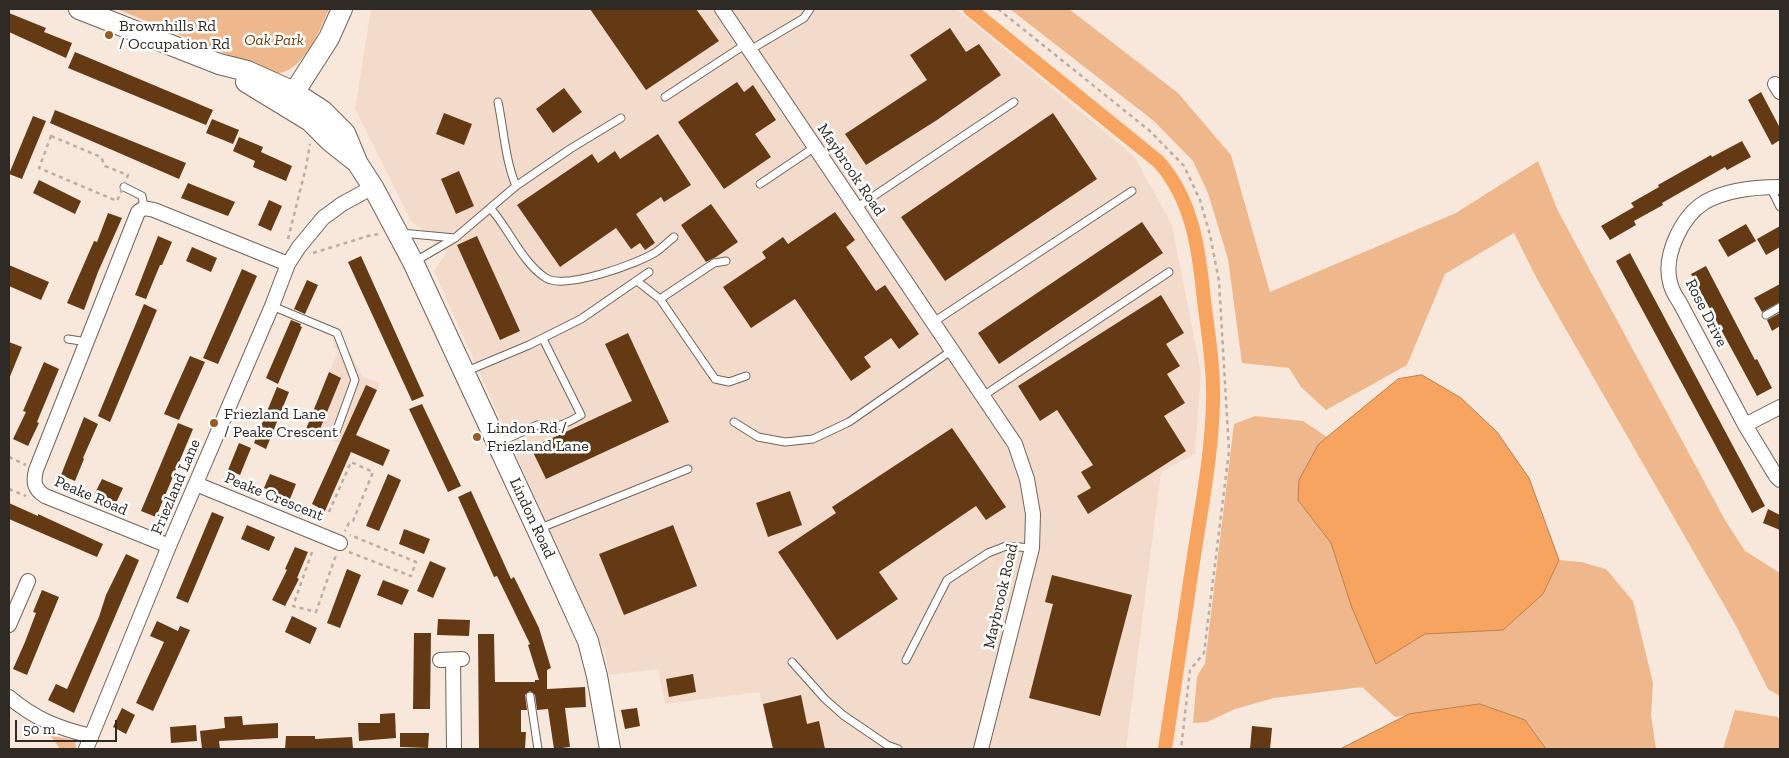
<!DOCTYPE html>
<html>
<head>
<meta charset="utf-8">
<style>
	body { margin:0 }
	#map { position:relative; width:1789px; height:758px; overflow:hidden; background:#f8e7db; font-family:"Zilla Slab",serif }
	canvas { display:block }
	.frame { position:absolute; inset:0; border:10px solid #302a25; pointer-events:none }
	.scale { position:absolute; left:15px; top:720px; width:102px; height:22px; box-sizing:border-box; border:2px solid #302a25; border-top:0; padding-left:6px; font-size:15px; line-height:18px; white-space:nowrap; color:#302a25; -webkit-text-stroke:4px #fff; paint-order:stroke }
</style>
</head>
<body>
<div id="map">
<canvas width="1789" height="758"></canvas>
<div class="frame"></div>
<div class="scale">50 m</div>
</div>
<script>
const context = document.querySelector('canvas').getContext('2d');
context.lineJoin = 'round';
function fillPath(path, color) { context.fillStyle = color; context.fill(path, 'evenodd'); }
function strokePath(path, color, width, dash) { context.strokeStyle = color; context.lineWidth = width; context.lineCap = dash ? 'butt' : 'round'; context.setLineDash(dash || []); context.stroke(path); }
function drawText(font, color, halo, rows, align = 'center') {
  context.font = font + ' "Zilla Slab",serif'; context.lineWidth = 5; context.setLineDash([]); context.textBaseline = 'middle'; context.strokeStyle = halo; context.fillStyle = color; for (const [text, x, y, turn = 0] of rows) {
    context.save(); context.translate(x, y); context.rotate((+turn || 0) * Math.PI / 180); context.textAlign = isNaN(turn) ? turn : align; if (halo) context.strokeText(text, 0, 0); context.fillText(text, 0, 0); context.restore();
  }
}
fillPath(new Path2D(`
	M371,9h585l178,147 38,69 29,148 -6,81 -34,18 -35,277h-353l-14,-57 -94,12 -7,-35 -49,6 -4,-22 -171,-382 13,-19 -36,-31 -56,-112z
	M339,332l24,45 17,6 -29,65 -45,-19 29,-71 4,-7 -6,-4z`), '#f2dbca');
fillPath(new Path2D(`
	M117,9h212c-9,20 -24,59 -49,64 -3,0 -8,-1 -11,-1z
	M1010,9h59l109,84 53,62 39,137 186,-79 82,-52 20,50 167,309 20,31 35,22v123l-12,-7 -33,-65 -198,-345 -23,-46 -69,41 -38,91 -81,45 -25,-23 -12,-19 -47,-5 -14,-104 -20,-66 -15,-32 -39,-40z
	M1255,416l48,5 24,16 -9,8 -20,54 33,44 21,65 24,56 49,-30 78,-4 40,-36 16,-34 22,2 25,7 27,32 20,82 -2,32 5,34h-110l-21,-29 -45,-16 -85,13 -33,-30 -88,11 -39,11 -28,13 -14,1 4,-46 8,-14 29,-239z
	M1735,710l43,7 2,4v28h-57z
	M51,736l24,4 1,9h-16z`), '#efb78c');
const water = new Path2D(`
	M1422,375l39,23 36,34 32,46 30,82 -16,34 -40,36 -78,4 -49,30 -24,-56 -21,-65 -33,-43 1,-20 19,-35 9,-8 71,-58z
	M1480,704l45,16 21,29h-206l69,-35z`);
fillPath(water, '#f7a460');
strokePath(water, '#bb7f4e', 1);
strokePath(new Path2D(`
	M970,9l189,153c34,39 40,88 45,138 4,33 10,67 9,101 -1,54 -12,108 -20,161 -10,63 -19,125 -28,187`), '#f7a460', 14);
fillPath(new Path2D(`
	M590,9h106l23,32 -73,49z
	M9,13l37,15 -2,4 28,11 -6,15 -57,-26z
	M950,28l16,24 13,-8 22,31 -64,45 -71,45 -21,-31 82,-54 -17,-25z
	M75,52l138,58 -7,15 -138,-57z
	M737,82l7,10 9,-7 23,35 -21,14 16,23 -47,32 -46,-67z
	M564,88l18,24 -29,21 -17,-24z
	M1761,92l19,36v12l-8,5 -24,-45z
	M55,110l131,53 -7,16 -129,-56z
	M444,113l28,11 -8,21 -28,-11z
	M1053,113l44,66 -152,102 -44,-64z
	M33,116l13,5 -24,58 -13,-5z
	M212,119l27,11 -6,14 -27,-11z
	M658,134l33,51 -27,17 -3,-5 -25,17 19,29 -10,7 -5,-7 -9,6 -15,-21 -56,39 -43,-62 75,-51 6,9 17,-12 5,8z
	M239,137l24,10 -2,5 31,14 -6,15 -33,-14 2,-6 -22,-10z
	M1742,141l9,16 -24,13 -2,-3 -63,36 1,2 -29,16 2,4 -26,15 -9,-14 33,-19 -3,-4 28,-16 -1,-2 53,-30 1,2z
	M459,171l15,35 -18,8 -15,-35z
	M39,180l42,21 -6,13 -42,-21z
	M188,183l47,19 -7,14 -47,-18z
	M269,200l13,6 -11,25 -13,-6z
	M711,204l27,38 -22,15 -10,5 -25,-37z
	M835,212l20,28 -9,7 30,44 9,-6 34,49 -20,15 -8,-11 -27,19 7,10 -20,14 -56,-82 -44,29 -28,-41 43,-29 -4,-6 21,-15 5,7z
	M108,213l14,5 -24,54 -14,38 -17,-7 27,-62 3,1z
	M1142,222l21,31 -164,111 -21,-31z
	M1746,224l10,17 -28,16 -10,-17z
	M1780,226v21l-14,8 -9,-16z
	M158,236l14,6 -10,23h-2l-14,34 -11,-4z
	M477,236l43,95 -20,9 -43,-95z
	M192,247l25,11 -6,14 -25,-11z
	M1630,253l135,253 -13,7 -136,-252z
	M361,256l63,140 -12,5 -64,-139z
	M9,265l40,17 -8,18 -32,-14z
	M1706,266l49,94 2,-1 15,29 -15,8 -66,-122z
	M242,269l15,7 -39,88 -15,-6z
	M307,280l11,5 -13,29 -11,-5z
	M1780,284v18l-18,10 -8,-14z
	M1161,295l23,38 -18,11 14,22 -13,8 18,29 -21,13 22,35 -98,63 -11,-18 14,-8 -10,-16 12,-7 -36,-55 -17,11 -22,-35z
	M144,304l13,6 -47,112 -12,-6z
	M1780,313v13l-8,5 -5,-11z
	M291,320l10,4 -1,2 2,1 -24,57 -12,-6z
	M628,333l41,89 -123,57 -15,-31 101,-47 -27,-57z
	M9,342l13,5 -13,32z
	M190,356l15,6 -26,58 -15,-6z
	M44,362l15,7 -22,53 2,1 -11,23 -15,-7 13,-27 -3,-1z
	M329,372l12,6 -23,56 -12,-5z
	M366,385l11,5 -21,45 34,15 -7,16 -32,-14 -26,59 -13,-7z
	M277,387l12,5 -23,57 -12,-6z
	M422,404l39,82 -13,6 -39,-83z
	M84,417l14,7 -15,34 1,1 -9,22 -14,-6z
	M178,423l15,6 -37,88 -15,-6z
	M952,428l54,79 -20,13 -10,-14 -97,66 19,27 -61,41 -59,-88 58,-39 -4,-6z
	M239,443l12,5 -11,27 -12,-5z
	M270,474l26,10 -6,15 -26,-11z
	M388,474l13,6 -22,51 -13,-5z
	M102,479l21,9 -7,15 -21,-10z
	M471,491l40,88 3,-2 25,51 12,40 -4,2v19l38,-2 1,20 -21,1 5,39 -16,2 -6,-40 -11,1 -2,-15 -5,-4 -5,4 2,15h-6v22h5l-1,17h-46l-1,-115h16l1,48h40v-2h4l-11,-35 2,-1 -33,-68 -3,1 -36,-80z
	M790,491l12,34 -34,12 -12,-34z
	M9,503l29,13v-2l65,30 -6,13 -88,-38z
	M1768,509l12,6v15l-17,-7z
	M212,512l12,5 -36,86 -12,-5z
	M247,525l28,12 -6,14 -28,-12z
	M673,525l24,61 -73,29 -25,-61z
	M404,529l26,10 -6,15 -25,-10z
	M295,547l13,5 -11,26 2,1 -14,27 -13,-6 15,-30 -2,-1z
	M126,554l13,6 -65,153 -26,-13 8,-16 11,5 32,-72 7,-22z
	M430,561l16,7 -13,30 -16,-7z
	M347,569l14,6 -21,53 -13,-5z
	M1052,575l80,20 -32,121 -71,-18 24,-94 -8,-2z
	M383,580l26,10 -7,15 -25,-10z
	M42,590l17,7 -32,78 -14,-6 12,-27 11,-29 -3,-1z
	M292,616l25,12 -7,16 -25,-12z
	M438,619l32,1 -1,16 -32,-1z
	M157,621l21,10 2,-5 10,4 -37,81 -17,-8 28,-61 -14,-6z
	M414,633h17l-1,76h-17z
	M693,674l3,18 -27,5 -3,-18z
	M801,695l6,29 12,-3 6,28h-52l-10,-45z
	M122,708l13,7 -9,19 -13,-7z
	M637,708l3,18 -15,3 -4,-19z
	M395,713l1,25 -37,3 -1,-18h22v-9z
	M242,716l1,9 35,-2v15l-59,3 1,8h-18l-2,-18 25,-3 -1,-11z
	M196,725l1,16 -26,2 -1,-16z
	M1252,726l20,2 -2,21h-20z
	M400,733h29l-1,15 -28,-1z
	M286,736h29v3l37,-2 1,12h-68z`), '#633a14');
const service = new Path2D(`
	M750,50l54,-32 6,-9
	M665,97l81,-53
	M498,102c6,29 7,57 18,84
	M760,184l55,-37
	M124,187l18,9 2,12
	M1770,187l10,20
	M856,208l158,-106
	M491,209c18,20 32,55 55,69 19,12 91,-14 110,-26 6,-4 12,-10 18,-15
	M401,233l54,5
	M414,262l41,-24 61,-52 54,-37 51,-31
	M637,281l23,18 55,80 14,3 17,-6
	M660,299l54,-36 12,-2
	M272,306l65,27 18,47 -19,52
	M1766,315l14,-8
	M932,323l200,-132
	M68,339l19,3
	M467,371l62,-26 52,-26 68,-47
	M983,396l186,-124
	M734,422l24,15 27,5 28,-3 36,-17 102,-71
	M498,443l39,-18c6,0 11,3 16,2 10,-1 19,-7 28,-12l-38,-76
	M538,529l150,-60
	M906,660l41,-80 41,-27 18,-7 26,2
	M792,662l33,37 18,16 44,30 11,4
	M530,696l8,53`);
const minor = new Path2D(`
	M722,9l293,435 12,35 6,35 -1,34 -51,201
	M1775,84l5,8
	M1780,187c-24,0 -54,3 -75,15 -23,14 -42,53 -35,80 1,7 6,15 10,21l65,122 31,51 4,4
	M1745,425l35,-18
	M196,484l144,59
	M169,546l-124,-50c-11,-7 -12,-14 -9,-26l102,-258 6,-4 10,2 134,54
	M9,625l19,-44
	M440,660l22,-1
	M453,660l1,89
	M9,697c26,22 49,31 82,39
	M86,749l83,-203 103,-240 16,-42 11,-17 24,-29 19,-14 31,-17`);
const secondary = new Path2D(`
	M79,9l140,55 28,7 47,21 29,19 22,22 13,31 15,23 40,75 124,267 51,112 9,35 13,73
	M246,82l64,39 21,21 24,19
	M288,102l41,-64 13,-29`);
strokePath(service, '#726359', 9);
strokePath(minor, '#726359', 16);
strokePath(secondary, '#726359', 22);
strokePath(new Path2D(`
	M998,9l152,122 34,35 16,34 10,35 9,46 10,170 -25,202 -14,17 -9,79
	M51,136l50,21 4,9 23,9 -11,26 -78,-33z
	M288,239l18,-72 4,-23
	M313,253l55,-17 11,-2
	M9,457l17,8
	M9,489l17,7
	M329,512l22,-50 22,10 -20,49 -4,2 -4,8
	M312,552l-19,54 23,6 20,-57
	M349,552l62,24 5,-14 -66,-27`), '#bbaea4', 2.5, [4, 4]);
strokePath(service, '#fff', 7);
strokePath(minor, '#fff', 14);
strokePath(secondary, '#fff', 20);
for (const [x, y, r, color] of [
	[109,35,5,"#995b22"],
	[214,423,5,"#995b22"],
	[477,437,5,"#995b22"]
]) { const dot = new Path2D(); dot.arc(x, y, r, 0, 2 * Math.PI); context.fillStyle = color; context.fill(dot); strokePath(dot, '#fff', 2); }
drawText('16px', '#302a25', '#fff', [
	["Brownhills Rd",119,26],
	["/ Occupation Rd",119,44],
	["Friezland Lane",224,414],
	["/ Peake Crescent",224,432],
	["Lindon Rd /",487,428],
	["Friezland Lane",487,446]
], 'left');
drawText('italic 16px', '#713d05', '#fff', [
	["Oak Park",274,40]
]);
drawText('16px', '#302a25', '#fff', [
	["Maybrook Road",851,170,56],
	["Rose Drive",1706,313,63],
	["Friezland Lane",176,487,-67],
	["Peake Road",91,496,23],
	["Peake Crescent",274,497,22],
	["Lindon Road",532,518,65],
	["Maybrook Road",1001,596,-77]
]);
</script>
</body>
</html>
